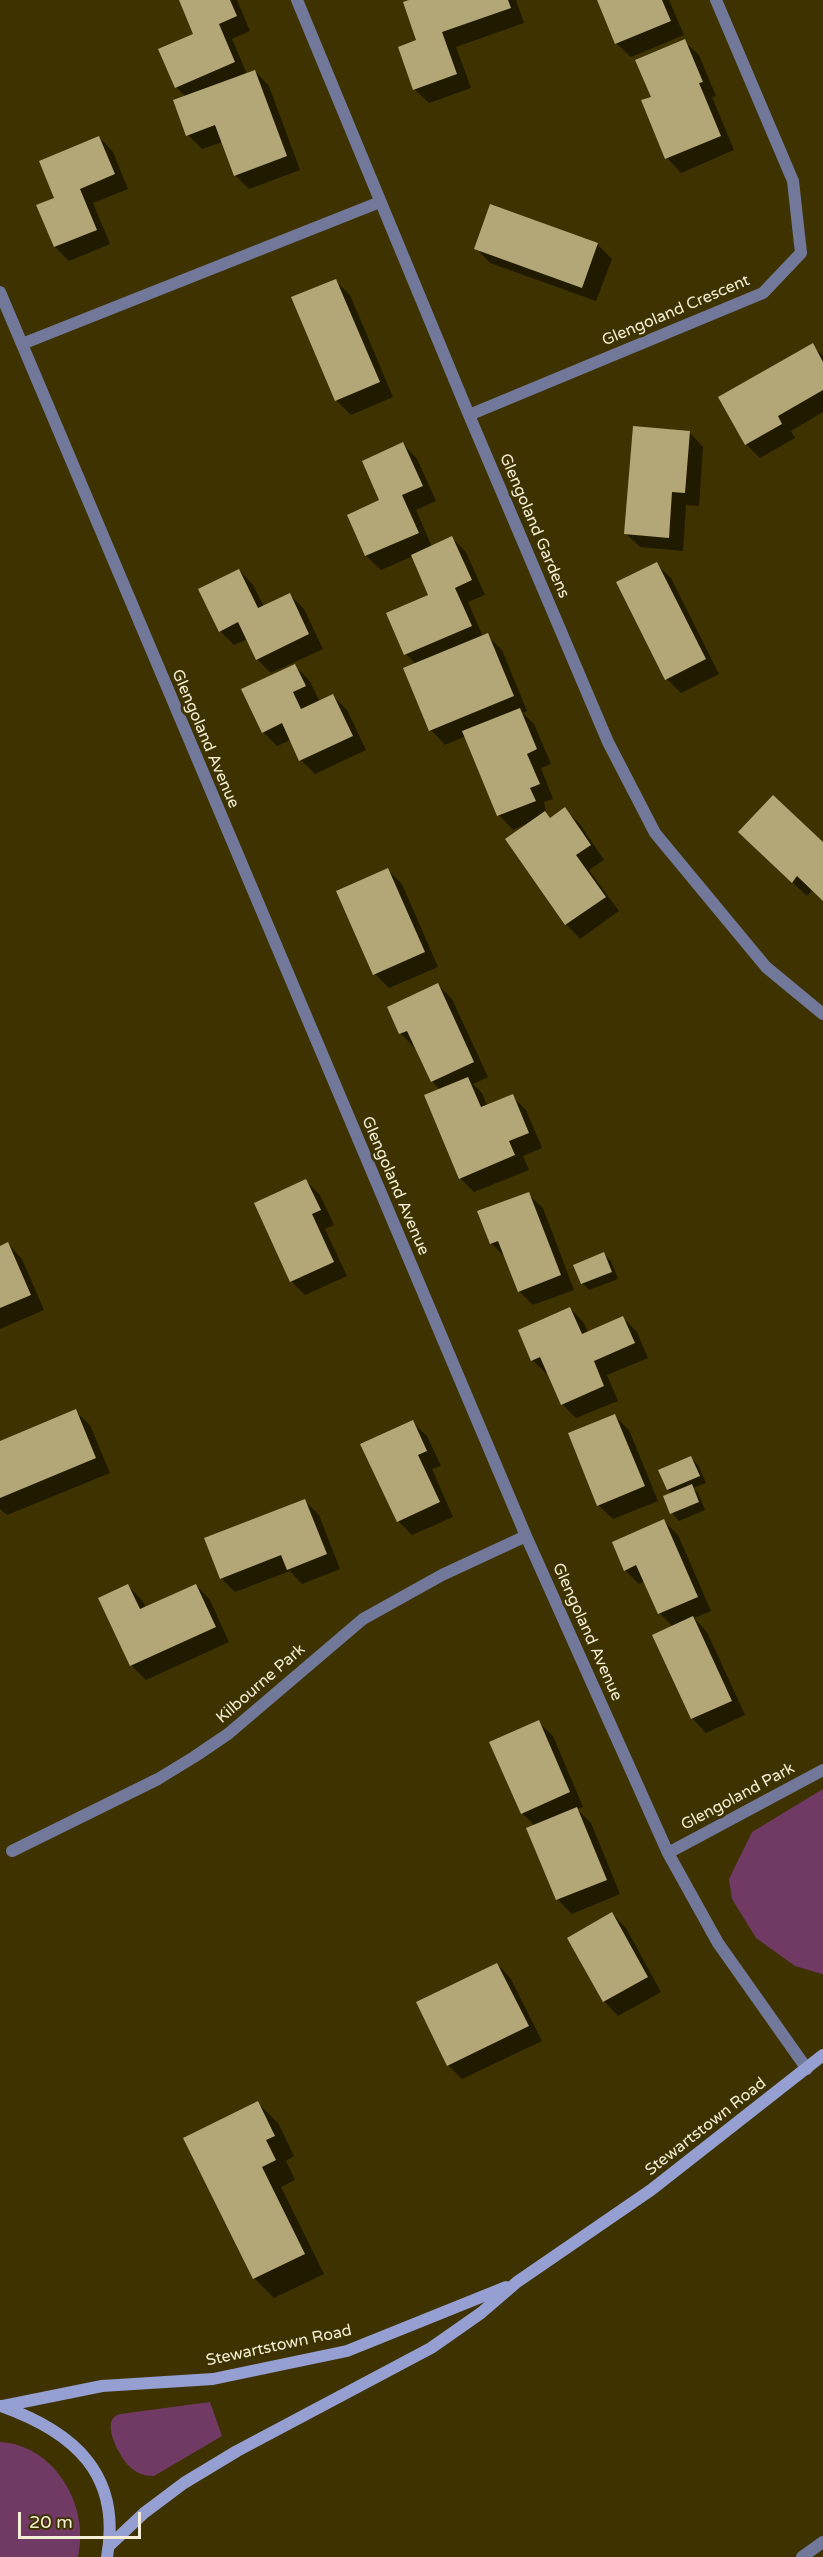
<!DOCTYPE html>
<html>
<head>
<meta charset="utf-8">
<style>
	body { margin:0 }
	#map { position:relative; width:823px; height:2557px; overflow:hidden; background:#3d3200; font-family:"Varela Round",sans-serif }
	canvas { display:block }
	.scale { position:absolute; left:18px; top:2512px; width:123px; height:27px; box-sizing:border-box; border:3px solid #f4eed6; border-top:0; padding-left:8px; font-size:18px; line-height:21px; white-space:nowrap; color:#f4eed6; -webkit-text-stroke:4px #3d3200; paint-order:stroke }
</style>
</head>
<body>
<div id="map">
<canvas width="823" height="2557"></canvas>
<div class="scale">20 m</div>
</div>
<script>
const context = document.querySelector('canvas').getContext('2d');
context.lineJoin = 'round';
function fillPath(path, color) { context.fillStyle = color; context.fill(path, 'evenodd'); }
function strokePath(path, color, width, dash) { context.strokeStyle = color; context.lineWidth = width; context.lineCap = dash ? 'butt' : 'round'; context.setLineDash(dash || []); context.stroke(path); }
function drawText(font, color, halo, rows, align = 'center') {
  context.font = font + ' "Varela Round",sans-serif'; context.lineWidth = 6; context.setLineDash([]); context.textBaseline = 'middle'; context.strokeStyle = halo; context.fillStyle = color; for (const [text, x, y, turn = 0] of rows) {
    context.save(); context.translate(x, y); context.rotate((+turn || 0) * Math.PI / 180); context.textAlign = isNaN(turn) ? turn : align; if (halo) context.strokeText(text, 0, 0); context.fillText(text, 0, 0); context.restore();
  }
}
fillPath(new Path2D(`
	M823,1789v185h-1l-27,-8 -39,-28 -24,-39 -3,-20 23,-47z
	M210,2402l12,34 -68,40c-10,0 -18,-3 -25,-10 -10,-10 -30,-47 -9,-52z
	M0,2442c55,3 90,64 78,115h-78z`), '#713a65');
fillPath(new Path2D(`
	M181,0h56l13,31 -18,8 15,35 8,-3 14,15 31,84 -51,19 -14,-14 -12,-33 -21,7 -14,-14 -2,-38 -10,-10 19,-53z
	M413,0h103l8,23 -68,24 15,41 -42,15 -15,-14 4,-48z
	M598,0h71l15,35 -53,22 -15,-14z
	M684,41l15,14 17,41 -4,1 22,53 -53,23 -14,-15 -24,-57 10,-4z
	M99,137l14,15 15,37 -35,14 17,41 -41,17 -14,-14 1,-48z
	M491,206l107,39 14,14 -16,42 -106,-38 -14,-15z
	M335,280l15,15 43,102 -42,18 -14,-14 -44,-103z
	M812,345l11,11v56l-32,19 4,7 -35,20 -14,-14z
	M689,432l14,15 -4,59 -13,-1 -3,46 -43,-4 -15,-14z
	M403,444l14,15 19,42 -20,9 16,37 20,-9 14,14 19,43 -17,7 15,35 4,-2 15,15 25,61 -4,2 11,11 17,40 -10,4 12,31 -9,3 3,14 4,3 13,-10 15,14 25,37 -15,10 30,41 -39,28 -14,-15 -59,-85 19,-15 -13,6 -14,-15 -33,-79 -21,9 -14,-15 -26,-61 12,-4 -11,-11 24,-59 -17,-39 -32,14 -15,-14 -17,-40 32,-15z
	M656,564l15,14 48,96 -38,19 -14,-14z
	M239,570l14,15 11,22 26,-12 14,14 19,40 -52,24 -14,-14 -9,-20 -14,6 -14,-14z
	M295,666l14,14 11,22 13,-6 14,14 19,40 -51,24 -14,-14 -10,-20 -14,6 -14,-14z
	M823,844v56l-11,-10 -5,6 -53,-50z
	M388,870l14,14 36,83 -49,21 -14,-14z
	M438,985l14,14 36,78 -15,7 9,9 5,13 25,-10 14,14 16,38 -19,8 6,14 -55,22 -14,-14 -20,-88 -8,-9 -17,-33 -14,-14 -12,-27z
	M306,1181l14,14 14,30 -9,4 22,47 -42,19 -14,-14z
	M528,1194l15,14 31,82 -41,15 -14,-14 -13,-33 -15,-15z
	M8,1244l14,15 22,51 -44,19v-81z
	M604,1254l7,7 7,18 -29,11 -7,-7z
	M570,1308l14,15 4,9 35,-14 14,14 11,26 -41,17 11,26 -42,17 -14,-14 -13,-31 -2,1 -15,-14z
	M75,1411l15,14 20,48 -103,42 -7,-6v-66z
	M615,1416l14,14 29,71 -45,18 -15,-14z
	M412,1422l15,14 14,30 -9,3 21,48 -41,18 -14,-14z
	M691,1458l7,7 8,18 -13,5 5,5 7,17 -26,11 -7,-8 -7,-16 8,-3 -5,-5z
	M305,1501l14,14 21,54 -38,15 -12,-13 -55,21 -14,-14z
	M664,1521l14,14 33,76 -17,7 13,14 38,83 -39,18 -14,-15 -19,-91 -13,-14 -15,-32 -6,3 -14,-14z
	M196,1585l14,15 19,42 -83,38 -15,-15 -31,-66 28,-13 14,14 4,8z
	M538,1722l15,14 30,71 -6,2 14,14 29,71 -48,20 -14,-14 -30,-71 7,-3 -13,-13z
	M612,1914l14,14 35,64 -43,24 -14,-15z
	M497,1964l14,15 31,62 -80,38 -14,-14z
	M258,2103l20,20 16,33 -8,5 9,19 -14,7 43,87 -50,24 -20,-20z`), '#0007');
fillPath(new Path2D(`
	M179,0h51l7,16 -18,8 16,38 -60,26 -17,-39 35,-15z
	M409,0h99l3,8 -69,24 15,42 -44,16 -15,-43 18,-7 -13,-38z
	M597,0h65l9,21 -56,23z
	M685,39l18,43 -4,1 22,53 -56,23 -24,-59 10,-3 -16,-37z
	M255,70l32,86 -53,20 -19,-51 -29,11 -13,-36z
	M99,136l16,38 -35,15 17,41 -43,17 -18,-42 18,-7 -15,-37z
	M490,204l108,39 -16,45 -108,-39z
	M336,279l44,103 -45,19 -44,-104z
	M813,343l10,19v28l-45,26 4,8 -37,21 -27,-48z
	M633,426l57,5 -5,62 -13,-1 -3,46 -45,-4z
	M403,442l20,44 -21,9 17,38 -54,23 -18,-41 32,-15 -17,-39z
	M452,536l20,44 -17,8 17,38 -68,29 -18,-42 42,-18 -17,-40z
	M657,562l49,97 -41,21 -49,-98z
	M239,569l19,39 32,-15 19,41 -53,26 -18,-38 -19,10 -21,-43z
	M488,633l26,63 -85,35 -26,-63z
	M295,664l11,22 -13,6 8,17 32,-15 20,42 -54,25 -17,-38 -20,10 -21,-44z
	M520,708l17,41 -10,5 13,30 -10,4 6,13 -39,15 -35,-85z
	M773,795l50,47v59l-26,-25 -5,7 -54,-51z
	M565,807l26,38 -15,10 30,42 -41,28 -60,-86 40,-28 5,7z
	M388,868l37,84 -52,23 -37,-84z
	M438,983l36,79 -43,20 -24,-51 -8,3 -12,-27z
	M468,1077l13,30 32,-13 16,39 -20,8 6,14 -56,24 -35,-84z
	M306,1179l15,31 -9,4 22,48 -44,20 -36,-79z
	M529,1192l32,83 -43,17 -20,-51 -8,3 -13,-33z
	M8,1242l23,53 -31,13v-62z
	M604,1252l8,20 -31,12 -8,-19z
	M570,1307l12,27 41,-18 12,27 -41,18 10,25 -43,19 -21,-48 -9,4 -13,-31z
	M76,1409l20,49 -96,40v-57z
	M615,1414l30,72 -48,20 -29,-73z
	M413,1420l14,31 -9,4 22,47 -43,20 -37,-78z
	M691,1456l9,20 -33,14 -9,-20z
	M692,1484l7,18 -29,12 -7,-18z
	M305,1499l22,55 -40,16 -6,-15 -61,24 -16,-41z
	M664,1519l34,78 -40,17 -22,-49 -12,6 -12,-29z
	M128,1584l12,25 56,-25 20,43 -86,39 -32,-68z
	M693,1616l39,85 -41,18 -39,-84z
	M539,1720l31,72 -49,22 -32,-72z
	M577,1807l30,73 -51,20 -30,-72z
	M612,1912l36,65 -45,25 -36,-64z
	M497,1963l32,63 -82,40 -31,-64z
	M258,2101l17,35 -9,4 10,20 -14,7 43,87 -52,25 -70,-141z`), '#b3a777');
strokePath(new Path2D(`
	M297,0l172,415 139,327 47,91 111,134 57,47
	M0,292l526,1244 142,317 50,90 89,126
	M22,344l358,-142
	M469,415l294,-122 38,-40 -8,-72 -77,-181
	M12,1851l146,-72 36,-22 34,-23 135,-115 79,-44 84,-39
	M668,1853l155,-83
	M802,2557l21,-15`), '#727899', 12);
strokePath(new Path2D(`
	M1,2406c73,26 121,68 106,151
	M3,2406l99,-20 111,-7 134,-28 159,-64
	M109,2546l35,-33 40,-30 53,-32 194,-103 50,-35 36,-31 134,-92 172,-135`), '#959fd2', 12);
drawText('16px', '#f4eed6', '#3d3200', [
	["Glengoland Crescent",676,311,-23],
	["Glengoland Gardens",534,526,67],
	["Glengoland Avenue",205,739,67],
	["Glengoland Avenue",395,1186,67],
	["Glengoland Avenue",587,1632,66],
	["Kilbourne Park",261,1684,-41],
	["Glengoland Park",738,1797,-28],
	["Stewartstown Road",706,2127,-38],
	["Stewartstown Road",279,2346,-12]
]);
</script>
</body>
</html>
